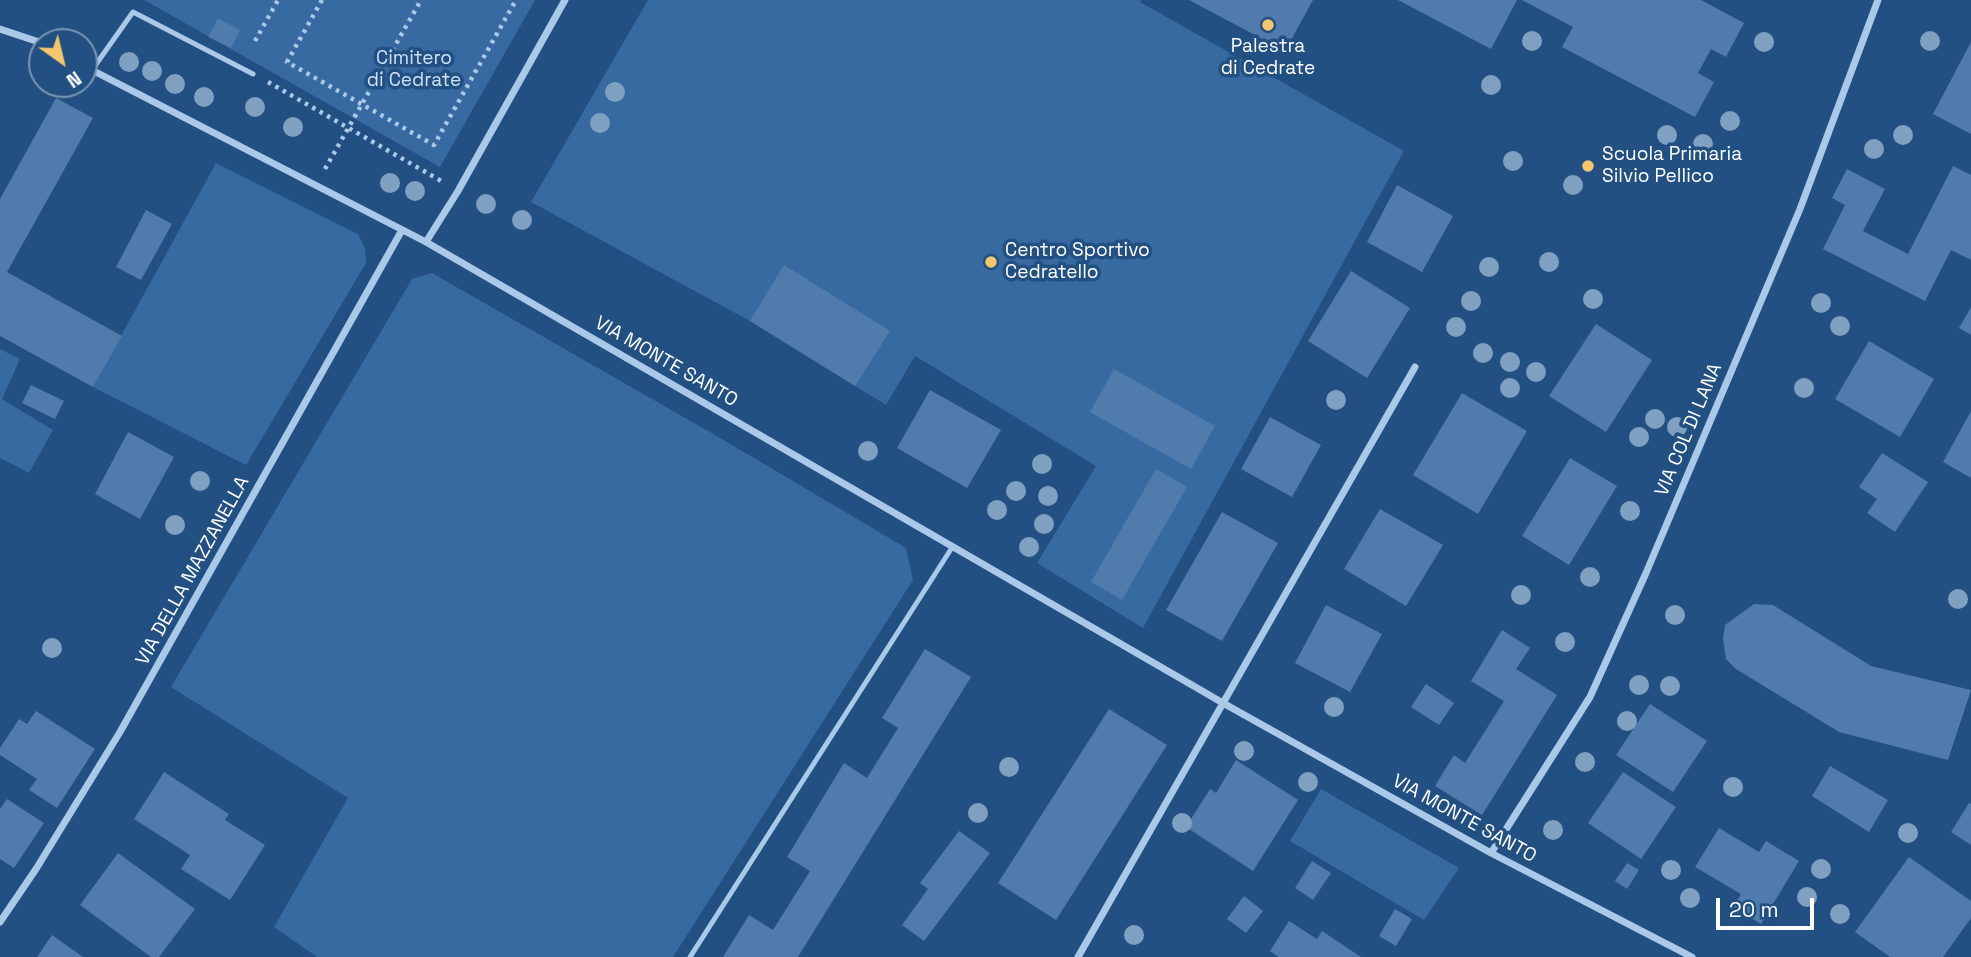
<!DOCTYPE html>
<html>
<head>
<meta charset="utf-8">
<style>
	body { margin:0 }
	#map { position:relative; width:1971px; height:957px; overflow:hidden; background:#225082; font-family:"Space Grotesk",sans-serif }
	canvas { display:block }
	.north { position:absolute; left:28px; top:28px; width:70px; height:70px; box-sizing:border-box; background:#225082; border:2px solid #7a96b4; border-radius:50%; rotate:146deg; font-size:19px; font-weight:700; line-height:28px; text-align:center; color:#fff }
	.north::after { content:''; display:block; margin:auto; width:24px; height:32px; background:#f4c76c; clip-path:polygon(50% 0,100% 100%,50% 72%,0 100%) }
	.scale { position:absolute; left:1716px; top:898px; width:98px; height:32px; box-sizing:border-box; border:4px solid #fff; border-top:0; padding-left:9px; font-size:21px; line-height:24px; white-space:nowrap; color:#fff; -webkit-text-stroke:5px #225082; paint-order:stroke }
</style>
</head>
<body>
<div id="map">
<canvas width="1971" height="957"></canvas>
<div class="north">N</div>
<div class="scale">20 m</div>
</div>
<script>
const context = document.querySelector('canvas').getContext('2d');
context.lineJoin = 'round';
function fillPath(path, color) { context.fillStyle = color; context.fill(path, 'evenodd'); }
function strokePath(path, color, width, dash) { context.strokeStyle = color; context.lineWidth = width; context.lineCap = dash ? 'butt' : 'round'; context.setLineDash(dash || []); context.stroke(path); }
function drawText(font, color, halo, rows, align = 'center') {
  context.font = font + ' "Space Grotesk",sans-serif'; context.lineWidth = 7; context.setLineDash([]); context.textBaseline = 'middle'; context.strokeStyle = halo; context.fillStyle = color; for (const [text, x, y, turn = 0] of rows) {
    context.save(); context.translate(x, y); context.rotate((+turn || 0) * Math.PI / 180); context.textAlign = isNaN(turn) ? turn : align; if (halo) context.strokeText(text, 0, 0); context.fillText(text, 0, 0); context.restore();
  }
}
fillPath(new Path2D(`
	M144,0h391l-95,167z
	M648,0h493l-1,2 264,149 -261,477 -106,-65 59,-97 -181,-110 -29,49 -136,-84 -219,-119z
	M216,163l142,71 7,15 1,14 -120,202 -153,-78z
	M432,273l290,166 184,109 7,32 -240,377h-356l-43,-30 74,-129 -177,-111 241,-408z
	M0,349l20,10 -18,40 51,31 -24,43 -29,-15z
	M1321,789l138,79 -35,52 -134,-79z`), '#366aa0');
fillPath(new Path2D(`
	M1189,0h124l-28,51z
	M1398,0h119l-26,49z
	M1522,0h179l43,23 -18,34 -15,-8 -13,24 16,9 -19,35 -133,-70 11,-20z
	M218,18l22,12 -9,18 -23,-11z
	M1971,42v92l-38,-20z
	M56,98l37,20 -86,154 115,64 -29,51 -93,-51v-137z
	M1953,166l18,9v85l-20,-10 -26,51 -102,-52 22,-44 -13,-7 15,-29 38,20 -22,42 45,23z
	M1397,185l56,31 -31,56 -55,-30z
	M146,210l26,14 -31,56 -25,-13z
	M784,265l106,66 -35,55 -105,-65z
	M1351,271l59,37 -43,70 -59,-37z
	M1971,307v28l-12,-7z
	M1596,324l56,36 -46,72 -57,-36z
	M1869,341l65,38 -34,58 -65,-38z
	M1114,369l101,57 -24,43 -101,-57z
	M31,385l33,16 -9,18 -33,-16z
	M930,390l71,40 -34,58 -70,-40z
	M1462,393l65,38 -49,83 -65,-39z
	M1971,411v67l-28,-16z
	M1270,417l51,28 -29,52 -51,-28z
	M128,432l46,25 -34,62 -45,-25z
	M1882,453l46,29 -33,50 -28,-19 10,-14 -18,-12z
	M1570,458l47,28 -48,79 -47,-29z
	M1156,469l31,18 -65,113 -31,-18z
	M1380,509l63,36 -37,61 -62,-37z
	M1222,512l56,31 -56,98 -56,-31z
	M1754,604l19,1 98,61 100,24 -23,70 -109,-28 -103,-63 -10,-10 -3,-20 2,-14z
	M1326,605l56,29 -32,58 -55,-29z
	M1502,630l28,18 -14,21 41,26 -75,120 -47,-29 19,-31 11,8 39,-62 -33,-20z
	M925,649l46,28 -173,280h-75l26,-42 24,15 37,-59 -23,-14 57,-94 23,15 31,-50 -16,-10z
	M1426,684l28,19 -15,22 -28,-18z
	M1650,704l57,37 -34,51 -57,-37z
	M1109,709l58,36 -111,175 -58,-37z
	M36,711l59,38 -38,59 -28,-18 8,-11 -37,-24v-7l19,-29 8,5z
	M1236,760l62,40 -45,71 -67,-44 24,-38 6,4z
	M1830,766l58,34 -19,32 -57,-36z
	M164,772l65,42 -4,6 40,25 -35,55 -49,-31 9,-14 -56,-36z
	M1623,772l53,35 -35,52 -53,-36z
	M7,799l37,24 -30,45 -14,-9v-50z
	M1969,803l2,1v41l-20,-13z
	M1719,828l40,24 7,-11 33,20 -38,63 -28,-17 8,-13 -46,-27z
	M959,831l31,22 -66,88 -22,-16 26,-36 -8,-6z
	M118,853l77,56 -36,48h-8l-71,-52z
	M1909,857l62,44v17l-28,39h-53l-35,-25z
	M1312,861l19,12 -18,27 -18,-12z
	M1627,863l12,7 -12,19 -12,-8z
	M1244,896l19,15 -17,22 -19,-14z
	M1395,909l17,10 -16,27 -17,-10z
	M1289,921l28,18 5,-8 39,26h-82l-9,-6z
	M52,935l31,22h-46z`), '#4f7cac');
strokePath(new Path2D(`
	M322,0l-35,62 147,83 82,-145
	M255,41l23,-41
	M268,82l175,100
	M325,169l96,-169`), '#aac8e8', 4.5, [3.5, 5]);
strokePath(new Path2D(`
	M92,70l41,-58 120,62
	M690,957l263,-411`), '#aac8e8', 5);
strokePath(new Path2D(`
	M0,29l42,14
	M84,66l342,176 797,461 268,150 201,104
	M426,242l32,-51 107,-191
	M1491,853l99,-156 56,-124 154,-364 78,-209
	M0,922l36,-53 84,-137 282,-502
	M1078,957l337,-590`), '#aac8e8', 7);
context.fillStyle = '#80a0c2';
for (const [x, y] of [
	[1532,41],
	[1930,41],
	[1764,42],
	[129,62],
	[152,71],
	[175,84],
	[1491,85],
	[615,92],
	[204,97],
	[255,107],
	[1730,121],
	[600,123],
	[293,127],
	[1667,135],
	[1903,135],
	[1703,144],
	[1874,149],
	[1513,161],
	[390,183],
	[1573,185],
	[415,191],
	[486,204],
	[522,220],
	[1549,262],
	[1489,267],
	[1593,299],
	[1471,301],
	[1821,303],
	[1840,326],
	[1456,327],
	[1483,353],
	[1510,362],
	[1536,372],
	[1510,388],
	[1804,388],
	[1336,400],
	[1655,419],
	[1677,427],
	[1639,437],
	[868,451],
	[1042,464],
	[200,481],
	[1016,491],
	[1048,496],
	[997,510],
	[1630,511],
	[1044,524],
	[175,525],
	[1029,547],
	[1590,577],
	[1521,595],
	[1958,599],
	[1675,615],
	[1565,642],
	[52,648],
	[1639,685],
	[1670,686],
	[1334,707],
	[1627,721],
	[1244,751],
	[1585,762],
	[1009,767],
	[1308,782],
	[1733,787],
	[978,813],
	[1182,823],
	[1553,830],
	[1908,833],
	[1821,869],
	[1671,870],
	[1807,897],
	[1690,898],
	[1840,914],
	[1134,935]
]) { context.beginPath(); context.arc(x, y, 10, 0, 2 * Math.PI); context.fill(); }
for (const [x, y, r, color] of [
	[1268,25,7,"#f4c76c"],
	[1588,166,7,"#f4c76c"],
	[991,262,7,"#f4c76c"]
]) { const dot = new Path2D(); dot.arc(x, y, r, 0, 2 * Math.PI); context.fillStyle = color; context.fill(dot); strokePath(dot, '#225082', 2.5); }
drawText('19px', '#fff', '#225082', [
	["Palestra",1268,47,"center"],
	["di Cedrate",1268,69,"center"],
	["Scuola Primaria",1602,155],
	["Silvio Pellico",1602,177],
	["Centro Sportivo",1005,251],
	["Cedratello",1005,273]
], 'left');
drawText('19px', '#cde1f6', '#225082', [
	["Cimitero",414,59],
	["di Cedrate",414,81]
]);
drawText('19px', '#fff', '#225082', [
	["VIA MONTE SANTO",666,362,30],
	["VIA COL DI LANA",1689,430,-67],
	["VIA DELLA MAZZANELLA",193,571,-61],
	["VIA MONTE SANTO",1464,819,29]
]);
</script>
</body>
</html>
